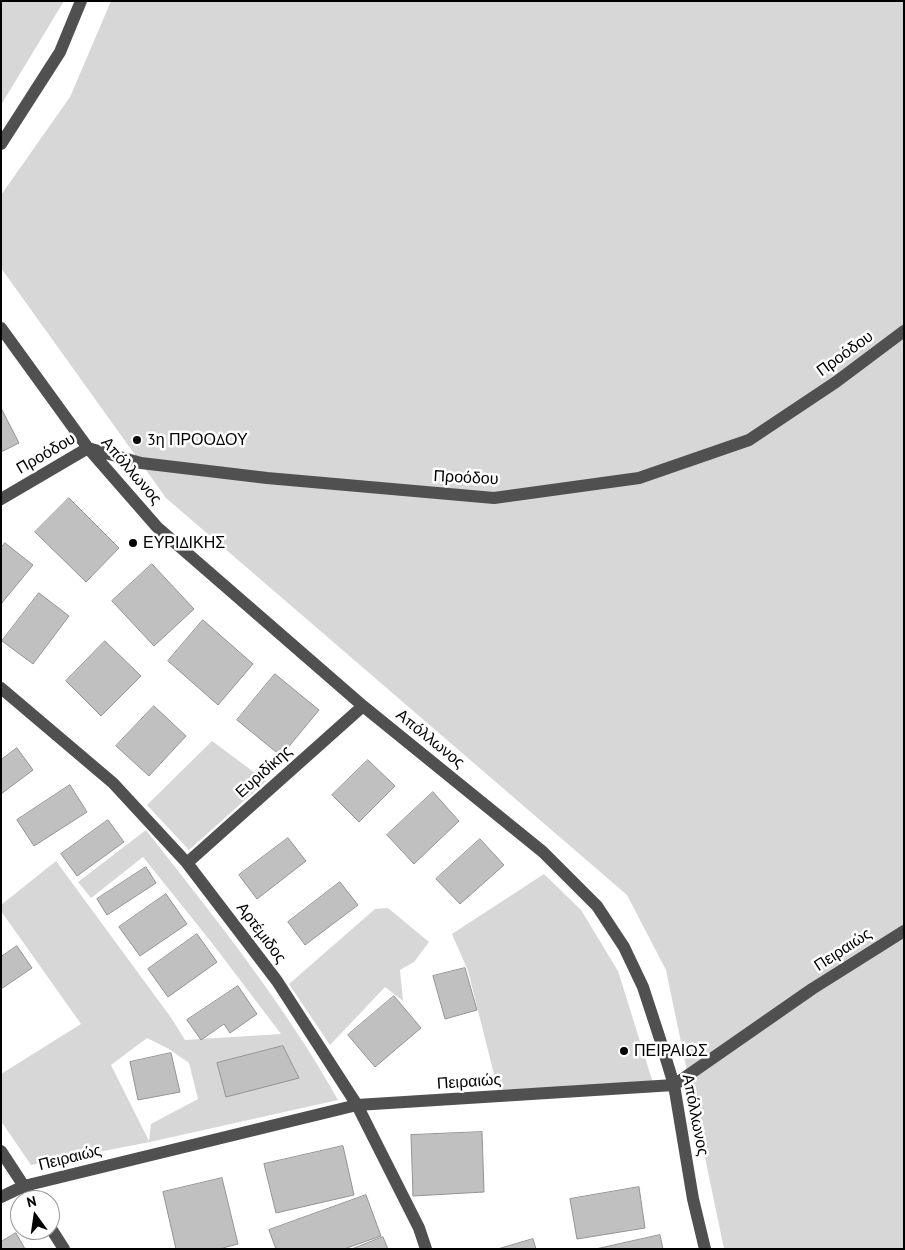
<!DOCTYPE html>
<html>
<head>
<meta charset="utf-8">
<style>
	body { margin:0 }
	#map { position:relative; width:905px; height:1250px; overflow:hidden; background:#fff; font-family:"PT Sans",sans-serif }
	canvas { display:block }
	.frame { position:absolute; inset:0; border:2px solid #000; pointer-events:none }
	.north { position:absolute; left:10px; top:1190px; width:50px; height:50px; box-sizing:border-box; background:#fff; border:1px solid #999; border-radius:50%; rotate:346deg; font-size:14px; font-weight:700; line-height:20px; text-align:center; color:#000 }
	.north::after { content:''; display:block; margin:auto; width:18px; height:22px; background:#000; clip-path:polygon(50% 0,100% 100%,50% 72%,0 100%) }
</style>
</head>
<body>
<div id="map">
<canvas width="905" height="1250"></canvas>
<div class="frame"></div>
<div class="north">N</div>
</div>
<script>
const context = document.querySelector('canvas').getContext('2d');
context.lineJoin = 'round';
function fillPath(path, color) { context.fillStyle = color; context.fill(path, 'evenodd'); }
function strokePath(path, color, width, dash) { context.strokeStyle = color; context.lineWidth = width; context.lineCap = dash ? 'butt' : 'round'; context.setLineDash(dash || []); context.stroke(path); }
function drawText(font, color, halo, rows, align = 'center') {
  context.font = font + ' "PT Sans",sans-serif'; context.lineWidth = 5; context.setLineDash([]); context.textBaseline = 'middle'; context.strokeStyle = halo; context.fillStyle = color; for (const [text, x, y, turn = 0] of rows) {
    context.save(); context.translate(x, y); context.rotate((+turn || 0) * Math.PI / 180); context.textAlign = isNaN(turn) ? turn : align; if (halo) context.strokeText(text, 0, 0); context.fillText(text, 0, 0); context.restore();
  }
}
fillPath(new Path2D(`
	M1,1h63l-63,104z
	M111,1h793v1248h-180l-58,-279 -39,-75 -461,-397 -165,-230v-73l69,-98z
	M212,741l54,40 -77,69 -42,-45z
	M146,830c68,87 138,173 192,270l-188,42 -119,23 -30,-44v-47l80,-50 -80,-113v-6l55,-44 116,158 13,21 96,-6 -69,-91 -69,-86 -52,41 -13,-16zM147,1038l22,11 20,14 9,36 -47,25 -2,17 -38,-76z
	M544,874l37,36 37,61 35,112 -155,7 -30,-119 -16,-37z
	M388,908l41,34 -15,20 -14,8 3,31 -18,-14 -55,58 -41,-61 86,-75z`), '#d7d7d7');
const building = new Path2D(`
	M1,408l18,35 -18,9z
	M69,498l50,50 -33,34 -51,-50z
	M5,543l28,22 -32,39v-56z
	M152,564l42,45 -40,37 -42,-45z
	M39,593l30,23 -36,48 -31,-23z
	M203,620l50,44 -35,41 -50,-44z
	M105,641l36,35 -40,40 -35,-35z
	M275,674l44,36 -38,46 -44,-36z
	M154,706l32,30 -37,40 -33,-30z
	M17,748l16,22 -32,24v-34z
	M368,760l27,26 -36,36 -27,-27z
	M70,785l17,27 -53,34 -17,-26z
	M433,792l26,29 -45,43 -27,-29z
	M108,820l16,22 -47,34 -16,-22z
	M288,838l18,23 -49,38 -18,-24z
	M480,839l24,26 -44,39 -24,-25z
	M146,867l10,16 -49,32 -10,-16z
	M340,882l18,23 -53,40 -17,-23z
	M166,894l21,30 -47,32 -21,-29z
	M197,934l20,28 -49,35 -20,-28z
	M17,946l15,22 -31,21v-32z
	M465,968l12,42 -32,9 -12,-43z
	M238,986l19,28 -27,19 -6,-9 -23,16 -14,-20z
	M394,996l27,32 -46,39 -27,-32z
	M283,1046l16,32 -73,19 -9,-34z
	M171,1053l9,39 -42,8 -8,-38z
	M482,1132l2,60 -71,4 -2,-61z
	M343,1146l11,49 -78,18 -12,-49z
	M222,1178l16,66 -19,5h-43l-13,-57z
	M639,1187l6,41 -68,11 -7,-40z
	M366,1195l15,41 -37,13h-68l-7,-19z
	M16,1233l9,16h-24v-7z
	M660,1235l3,14h-67z
	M383,1237l5,12h-36z
	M533,1239l3,10h-38z`);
fillPath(building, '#c0c0c0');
strokePath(building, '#949494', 1);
strokePath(new Path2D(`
	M1,144l59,-92 21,-51
	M1,328l87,120 69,79 206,179 180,146 54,54 27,41 19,40 17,52 14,46 19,114 12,50
	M1,499l87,-51 53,15 126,15 227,20 145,-20 110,-38 87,-58 68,-51
	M1,688l112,95 74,80 90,118 80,124 62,123 7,21
	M187,863l176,-157
	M1,1151l32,49
	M1,1197l23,-11 333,-81 317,-20 138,-96 92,-58
	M50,1227l14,22`), '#505050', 12);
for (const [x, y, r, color] of [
	[137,440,5,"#000"],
	[133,543,5,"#000"],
	[624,1051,5,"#000"]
]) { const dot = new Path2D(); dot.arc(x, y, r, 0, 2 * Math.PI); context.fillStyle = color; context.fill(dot); strokePath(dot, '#fff', 2); }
drawText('16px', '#000', '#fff', [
	["Προόδου",845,354,-36],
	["Προόδου",46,454,-30],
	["Απόλλωνος",131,471,49],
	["Προόδου",466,478,3],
	["Απόλλωνος",430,739,39],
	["Ευριδίκης",264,772,-42],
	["Αρτέμιδος",261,933,53],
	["Πειραιώς",843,950,-33],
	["Πειραιώς",469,1082,-4],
	["Απόλλωνος",695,1115,79],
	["Πειραιώς",70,1158,-14]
]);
drawText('16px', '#000', '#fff', [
	["3η ΠΡΟΟΔΟΥ",147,440],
	["ΕΥΡΙΔΙΚΗΣ",143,543],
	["ΠΕΙΡΑΙΩΣ",634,1051]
], 'left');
</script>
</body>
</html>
